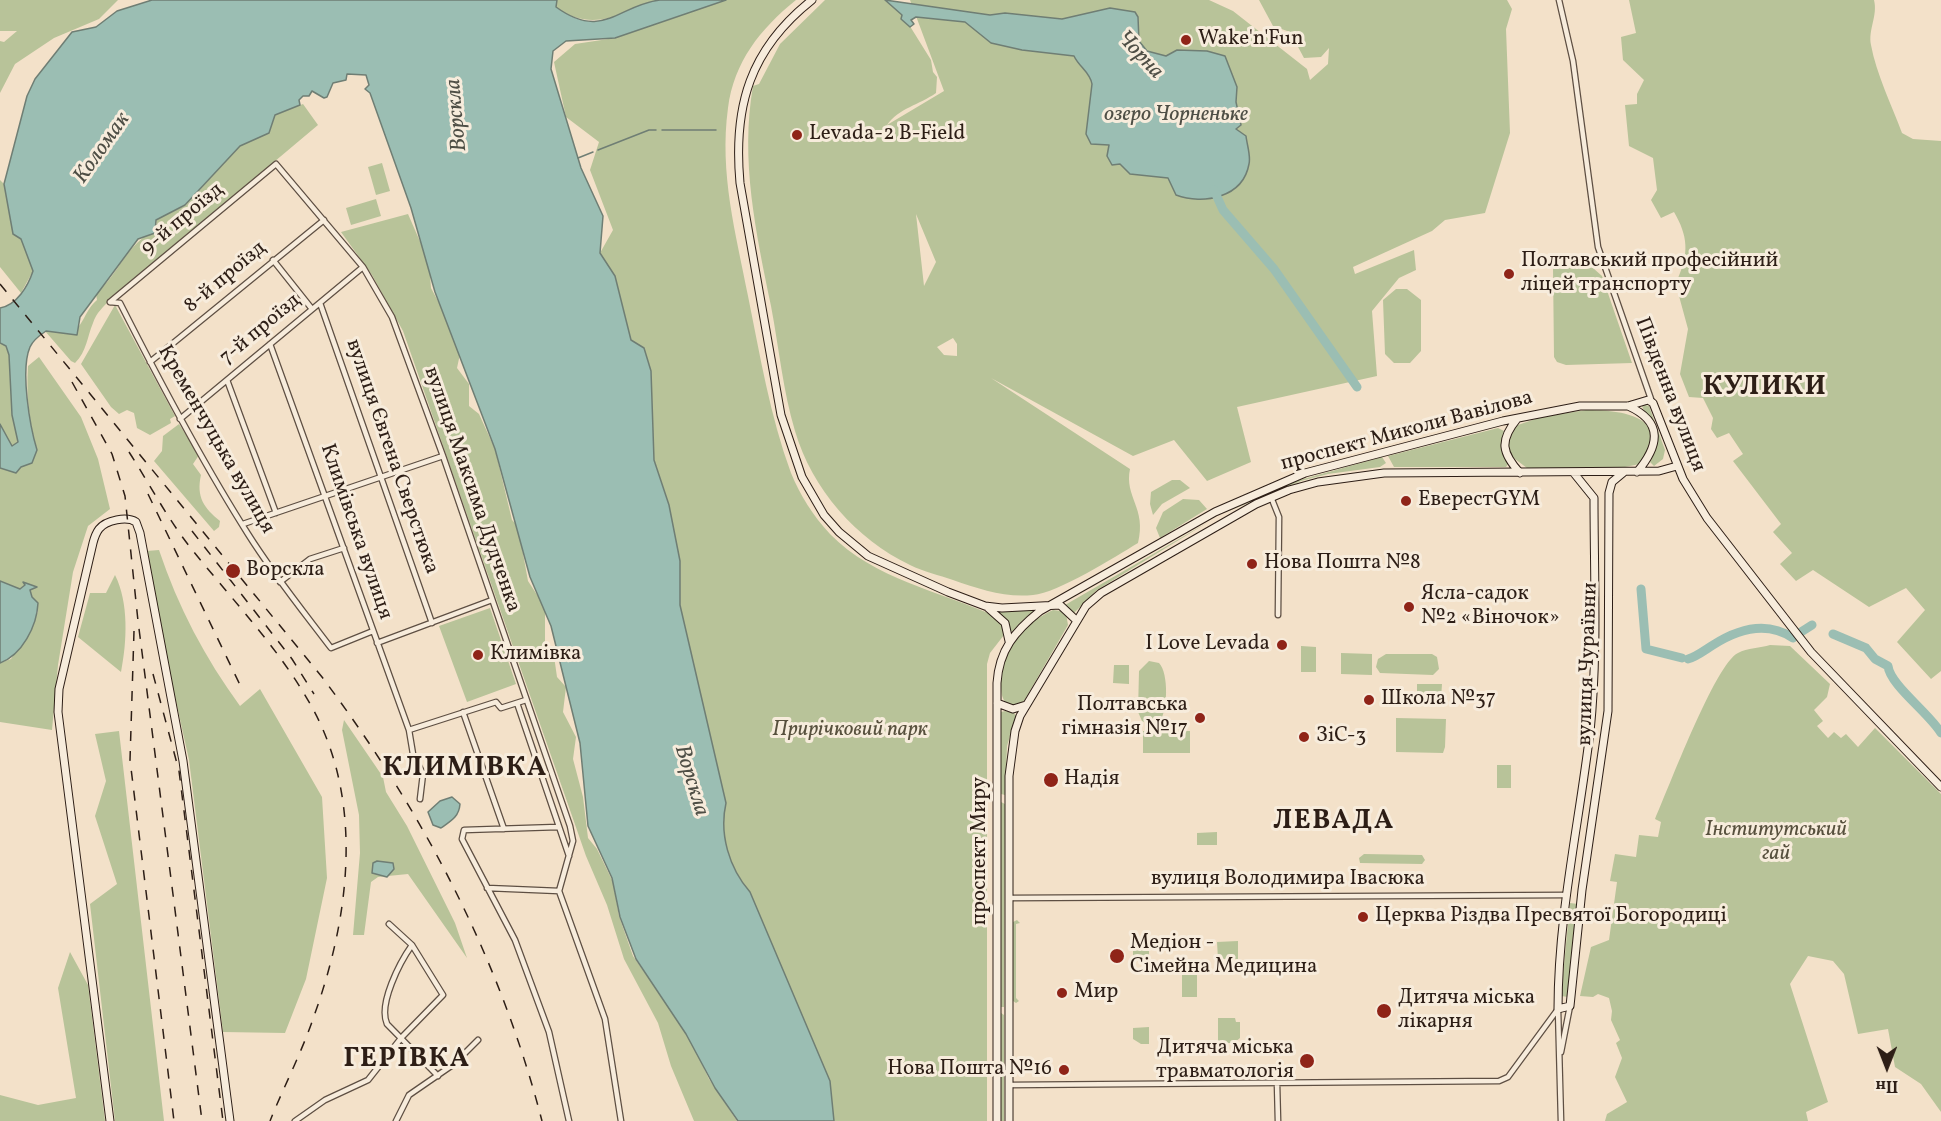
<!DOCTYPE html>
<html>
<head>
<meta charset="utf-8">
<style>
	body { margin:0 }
	#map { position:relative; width:1941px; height:1121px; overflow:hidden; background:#f3e1c9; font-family:Vollkorn,serif }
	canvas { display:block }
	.north { position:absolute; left:1857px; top:1037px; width:60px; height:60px; -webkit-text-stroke:4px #f7ecdc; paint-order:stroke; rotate:180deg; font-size:16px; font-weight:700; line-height:24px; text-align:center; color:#2d1e16 }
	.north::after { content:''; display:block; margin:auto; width:21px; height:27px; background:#2d1e16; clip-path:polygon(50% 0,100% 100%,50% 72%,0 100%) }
</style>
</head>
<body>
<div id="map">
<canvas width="1941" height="1121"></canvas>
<div class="north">Пн</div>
</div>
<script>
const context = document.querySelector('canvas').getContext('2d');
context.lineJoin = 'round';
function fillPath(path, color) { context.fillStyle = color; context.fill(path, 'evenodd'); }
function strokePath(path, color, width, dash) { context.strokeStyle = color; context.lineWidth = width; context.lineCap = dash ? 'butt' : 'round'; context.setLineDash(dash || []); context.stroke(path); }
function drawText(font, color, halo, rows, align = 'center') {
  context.font = font + ' Vollkorn,serif'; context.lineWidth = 6; context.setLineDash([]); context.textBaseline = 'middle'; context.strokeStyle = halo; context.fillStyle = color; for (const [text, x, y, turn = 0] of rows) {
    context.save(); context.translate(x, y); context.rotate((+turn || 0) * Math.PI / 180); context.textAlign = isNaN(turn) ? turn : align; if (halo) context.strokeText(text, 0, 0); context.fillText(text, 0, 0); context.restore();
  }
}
fillPath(new Path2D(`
	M0,0h118l-19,19 -45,19 -39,26 -15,29v-52l4,1 13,-11h-17z
	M557,0h101c-37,14 -66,33 -103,7z
	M726,0h70c-36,29 -62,62 -68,108 -9,65 8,126 20,188 12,59 22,120 43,177 9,22 22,43 39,61 44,45 109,57 165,82l5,5 4,14 -14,18 -3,11v457h-157l-29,-107 -51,-122c-20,-23 -31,-56 -25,-86l-45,-201v-44l-11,-56 -15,-45 -3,-89 -7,-23 -13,-8 -16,-64 -15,-23 13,-23 -23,-60 9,-28 -33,-25 -12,-55 21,-18 40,-6z
	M825,0h60l18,15 28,45 2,12 4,5 -1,16c-17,12 -37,15 -49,32l57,-34 -34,-91h299l24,11 74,58 3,11 18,-16 1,-16 -8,9 -17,1 -14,-26 -17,-6 -14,-26h248l5,9 -6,20 4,104 -25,80 -40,7 -13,11 -79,36 2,7 59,-24 2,20 -17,8 -27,33 5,65 -140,31 14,55 -44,19 -33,-41 -41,16 -142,-78 139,91c-6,28 17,39 8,74 -23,14 -80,50 -105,52 -28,3 -54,-6 -80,-15 -14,-5 -29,-8 -43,-15 -54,-26 -98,-76 -115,-134 -12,-40 -16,-83 -24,-125 -15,-73 -31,-146 -18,-220l6,-2 21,-40zM916,214l20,48 -12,24zM953,338l4,6v12l-13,-1 -7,-8z
	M1629,0h245c4,16 -6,29 -3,45 5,28 21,61 31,88l11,6 28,2v530l-10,8 -34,-37 28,-32 -19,-22 -37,19 -56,-37 -17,11 -16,-17 12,-11 -19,-21 8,-8 -48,-63 10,-7 -14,-21 -12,5 -6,-9 2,-11 -10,-20 -14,-1 -9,-23 8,-45 -9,-33 6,-3 -7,-15c11,-25 10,-42 -4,-66l-13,6 -10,-18 6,-10 -4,-32 -24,-12 -4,-41 12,-1v-10l7,-14 -21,-20 -2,-23 15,-4z
	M303,104l15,21 -207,174c-7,7 -15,14 -18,24 -6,14 -6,28 -18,40l-4,-2 -26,-30 26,3c13,-9 14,-24 26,-34l-1,-6c24,-22 29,-48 61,-66l-1,-8 30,-15 54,-59 29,-13 6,-18z
	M382,163l8,28 -14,4 -8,-28z
	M0,180l4,4 9,50 8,5 12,32 -12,22 -21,-26z
	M376,199l5,17 -30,9 -5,-17z
	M408,214l21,48 2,26 15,28 14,38 -3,14 12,16v22l10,8 16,35 17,71 6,6 10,55 17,26v39l8,3 4,28 9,10 -3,25 13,25 -3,22 10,38 5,41 9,11 16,33 6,34 14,40 54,77 22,46 28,42h-43l-23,-55 -13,-43 -34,-64 -17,-54 -21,-49 -183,-525 -31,-56 -31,-43z
	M1566,261l27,7 9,8 30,87 -66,2 -9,-3 -3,-5 -1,-90z
	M1396,289h11l14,11v51l-11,12h-16l-9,-9 -2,-54z
	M115,305l60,111 -5,3 1,4 -21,12 -13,-7 -3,-15 -7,-3 -8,4 -8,-7 -30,-43z
	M0,343l6,3 3,9 3,59 6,28 -6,4 -12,-22z
	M39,357l42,60 17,42 12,50 -22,17 -15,46 -15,93 -6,65 -52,-8v-59l11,-4 27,-47v-9l-6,-6 -2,-8 6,-2 -11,-2 -5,4 -20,-8v-113l16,5 5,-6 11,-4 5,-13c-8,-28 -11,-55 -9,-84z
	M1641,404l8,2 16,44 -2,9 -9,7 -4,-4c16,-28 1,-35 -9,-58z
	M1586,410c35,0 89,6 54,54l-20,4h-93l-16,-12 -3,-16 7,-14 26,-9z
	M179,424l20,31 -6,9 8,11c-5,22 3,33 19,46l-1,6 -5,4 -60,-70 8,-10 1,-15z
	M1498,428l6,3 -2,17 7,15 -3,4h-112l-6,-11z
	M1382,457l4,6 -6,4 -52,7 -27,7 -77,32 58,-28z
	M1172,480h8l10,8 -28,16 -9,11 -3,-11 1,-12z
	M1183,499l16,1 8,9 -47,29 -4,-10 7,-16z
	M1210,521l-113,69 -23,23 -9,-8z
	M159,550c19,57 46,108 81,156l20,-17 62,108 5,81 -21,101 -21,54 -62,-1 -34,-272 -29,-131 -13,-78z
	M115,575c14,28 12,67 6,97l-43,-35 12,-44h16z
	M490,608l26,76 -49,18 -28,-76z
	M1038,610l-26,22 -14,-21z
	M1053,610l8,1 5,3 2,11 -44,76 -11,6 -6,-3c-6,-6 -6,-13 -6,-22 1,-33 22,-58 52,-72z
	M1770,645l20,1 40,38 -3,13 -13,13 9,11 -6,5 11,12 6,-6 7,6 5,-4 12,13 17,-19 66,66v318l-20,-28 -26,-17 -7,-38 -30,5 -14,-60 -11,-13 -25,-5 -18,28 38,118 -22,10 2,9h-203l2,-7 20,-12 -12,-25 7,-19 -6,-15 4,-3 -9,-20 1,-9 -3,-13 -11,-4 -5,3 -13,-1 11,-49 18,-7 8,-58 -7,-1 5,-27 21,3 3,-22 19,2 3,-15 -6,-3c13,-29 60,-155 83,-166 9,-5 23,-5 32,-8z
	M1301,646l15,1v25h-15z
	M1341,653l31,1v21l-31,-1z
	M1386,654h46l5,3 2,12 -6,6 -53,-2 -4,-6 2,-8z
	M1149,661l10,2c10,10 9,49 0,60l-8,2 -9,-4 -4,-9 1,-41z
	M1114,665h15v19l-16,-1z
	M1417,684h25l-1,15 -24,-1z
	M1005,711l9,2 2,3 -9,30 -2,49 -4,-1v-82z
	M1396,718l50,1 -1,28 -2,6 -47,-1z
	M344,720l39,57 3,15 21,34 48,97 12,35 -59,-84 -30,3 -7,5 -7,53h-11l7,-82 -1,-38 -17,-85z
	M119,731l45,390h-49l-25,-217 27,-20 -22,-68 11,-35 -11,-47z
	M1143,731h47v22h-47z
	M1497,765h14v23h-14z
	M1001,802l4,2 -1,203h-3z
	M1217,832v13h-20v-12z
	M1364,854l58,1 3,5 -3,4 -62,-1 -1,-5z
	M1570,903l8,1 -10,93 -7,-1z
	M1017,920l3,3 -4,1v74l3,3 -3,2 -3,-2v-79z
	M1238,941v18h-20l-1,-17z
	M1138,942h11v15h-16v-8z
	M70,952l18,33 17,136h-105v-26l38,10 38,-7 -18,-110z
	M1182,962l15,10v25h-15z
	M1001,1013l3,2v106h-3z
	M1218,1018h17l1,4h4v16l-6,5h-16z
	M1149,1027v17h-8l-8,-5v-11z`), '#b8c399');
const water = new Path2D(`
	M152,0h405l-1,7c47,34 62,-2 104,-7 22,0 44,0 66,0l-111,38 -49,3 -13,10 -2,18 30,99 22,48 -3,37 15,23 16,64 13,8 7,23 3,89 15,45 11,56v44l46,198c-7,31 3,65 24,89l80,189 4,40h-96l-23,-33 -29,-54 -50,-75 -16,-42 -8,-39 -24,-52 -8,-83 -29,-117 -21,-49 -35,-128 -60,-157 -24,-84 -41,-115 -5,-4 4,-4 -3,-10 -19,-1 -1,6 -13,3 -6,14 -3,1 -12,-7 -3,5h-6l-4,4 1,5 -25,10 -6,18 -29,13 -55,59 -29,15 -1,13 -17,6 -58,78 -3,18 -31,-4c-6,4 -13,9 -16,16 -10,23 0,80 7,103l-5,13 -11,4 -5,6 -16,-5v-44l12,22 6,-4 -6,-27 -3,-60 -3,-9 -6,-3v-35c17,-3 28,-22 33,-37l-12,-32 -8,-5 -9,-50 23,-88 8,-17 37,-47 24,-5 21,-16z
	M885,0l105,15 15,-2 57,6 48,-11 25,4 3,5 1,24 8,10 19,5 11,-6 30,1 18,5 12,31 -1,15 5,23 -5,4 10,7c1,9 5,20 3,28 -6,34 -46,41 -73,31l-8,-17 -38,-4 -10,-10 -8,1 -5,-9 2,-11 -18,-1 -5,-10 6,-50c-2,-12 -13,-17 -18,-28l-52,-6 -31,-7 -26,-21 -49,-5 -5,3 3,4 -4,3 -9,-8 1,-4z
	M0,581l20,8 5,-4 -2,-3 14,5 -7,3 2,7 6,6c-1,23 -16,52 -38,60z
	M452,797l8,7c-1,13 -9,17 -19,24l-8,-3 -5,-13 12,-11z
	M377,861l16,2 1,6 -7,8 -15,-4 1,-10z`);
fillPath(water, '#9bbeb3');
strokePath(water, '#6f7e74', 1.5);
strokePath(new Path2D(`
	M662,130h54
	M598,150l51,-20h7
	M578,158l15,-6`), '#6f7e74', 1.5);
strokePath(new Path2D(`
	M1214,190l9,20 51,59 83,118
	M1641,589l5,60 36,9
	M1801,632l11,-7
	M1833,634l33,14 9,11 13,7c2,19 41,47 53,67
	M1688,659c8,-2 17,-9 25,-14 25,-16 53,-25 80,-7`), '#9bbeb3', 9);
const street = new Path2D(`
	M1559,0l14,61 25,186 54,155
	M273,260l39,49
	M110,302l166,-138 87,103 29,50 51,139 127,370 3,15 -14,50 46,128 16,102
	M110,302l10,1c40,79 81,157 128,231 25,40 55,77 83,114l42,-17
	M320,303l112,320
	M270,344l139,386 4,24 10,20 -3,25
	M150,362l174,-142
	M227,380l49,133
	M180,419l183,-152
	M1271,497l8,20 -1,98
	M243,524l200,-68
	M280,582l30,-23 34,-11
	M377,643l115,-43
	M517,703l52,153
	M463,712l41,117
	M409,730l87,-28 5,6 25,-8
	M558,827l-94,3 -2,9 53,101 34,92 20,89
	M487,888l72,3
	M1009,898l558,-3
	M412,945c-12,17 -34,59 -25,79l51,52
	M1558,1009l3,112
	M1561,1052l9,-46
	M1277,1083l1,38
	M1009,1085l490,-4 9,-4 50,-68
	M295,1121l30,-21 43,-20 34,-43 41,-42 -31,-50 -23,-21
	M396,1121l13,-26 45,-31 24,-24`);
const secondary = new Path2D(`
	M812,0c-62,49 -79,106 -72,183l41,232 21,62 22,38 15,17 29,24 80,36 37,14 17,2 58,-3 16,15
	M1628,406c36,16 31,40 9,66
	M1517,419c-18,22 -15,34 3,54
	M1573,472l21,26c0,78 4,157 -4,234 -11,92 -32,184 -32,277l12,-3 12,-116 26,-179 1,-218 3,-11 12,-10
	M987,607l18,16 4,18
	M997,703l16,6 13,-4
	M110,1121l-52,-409 1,-23 34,-146c1,-4 3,-10 6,-14 7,-9 28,-13 37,-7l4,11 43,228 47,360
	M997,1121v-438c2,-33 18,-52 43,-72l175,-99 90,-39 198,-52 77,-15h48l20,-6 5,3 30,76 24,39 104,134 130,135
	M1009,1121v-345l6,-45 5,-15 66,-110 15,-13 155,-89 33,-14 29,-8 66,-9 275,-2 18,-5`);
strokePath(street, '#5e4f43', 7);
strokePath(secondary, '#2d1e16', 9);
strokePath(street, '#f7ecdc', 4.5);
strokePath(secondary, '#f7ecdc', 7);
strokePath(new Path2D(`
	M0,284l322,393c100,133 178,281 220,444
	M72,382l40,72 13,42 13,125 64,500
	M129,452c20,31 38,66 61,95 42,53 92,104 124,164 50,94 35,208 0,305 -12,36 -30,70 -44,105
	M148,494l93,193
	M192,531l100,128 22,35
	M134,631l-4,129 44,361
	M153,674l26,97 44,350`), '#2d1e16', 1.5, [10, 10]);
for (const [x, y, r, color] of [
	[1186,40,6,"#8f2418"],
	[797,135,6,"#8f2418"],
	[1509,274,6,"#8f2418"],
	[1406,501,6,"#8f2418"],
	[1252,564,6,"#8f2418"],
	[233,571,8,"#8f2418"],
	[1409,607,6,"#8f2418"],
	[1282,645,6,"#8f2418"],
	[478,655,6,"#8f2418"],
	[1369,700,6,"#8f2418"],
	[1200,718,6,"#8f2418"],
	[1304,737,6,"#8f2418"],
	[1051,780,8,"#8f2418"],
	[1363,917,6,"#8f2418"],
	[1117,956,8,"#8f2418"],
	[1062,993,6,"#8f2418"],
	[1384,1011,8,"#8f2418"],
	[1307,1061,8,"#8f2418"],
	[1064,1070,6,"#8f2418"]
]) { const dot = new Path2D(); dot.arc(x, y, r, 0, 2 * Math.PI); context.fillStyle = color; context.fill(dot); strokePath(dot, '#f7ecdc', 2); }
drawText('21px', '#2d1e16', '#f7ecdc', [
	["Wake'n'Fun",1198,40],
	["Levada-2 B-Field",809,135],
	["Полтавський професійний",1521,262],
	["ліцей транспорту",1521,286],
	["ЕверестGYM",1418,501],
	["Нова Пошта №8",1264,564],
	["Ворскла",246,571],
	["Ясла-садок",1421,595],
	["№2 «Віночок»",1421,619],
	["I Love Levada",1270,645,"right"],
	["Климівка",490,655],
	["Школа №37",1381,700],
	["Полтавська",1188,706,"right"],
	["гімназія №17",1188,730,"right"],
	["ЗіС-3",1316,737],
	["Надія",1064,780],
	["Церква Різдва Пресвятої Богородиці",1375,917],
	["Медіон -",1130,944],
	["Сімейна Медицина",1130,968],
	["Мир",1074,993],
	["Дитяча міська",1398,999],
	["лікарня",1398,1023],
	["Дитяча міська",1294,1049,"right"],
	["травматологія",1294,1073,"right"],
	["Нова Пошта №16",1052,1070,"right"]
], 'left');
drawText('21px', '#2d1e16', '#f7ecdc', [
	["9-й проїзд",183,220,-40],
	["8-й проїзд",226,278,-40],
	["7-й проїзд",261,330,-40],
	["Південна вулиця",1669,395,69],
	["проспект Миколи Вавілова",1407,432,-15],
	["Кременчуцька вулиця",215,440,60],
	["вулиця Євгена Сверстюка",391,457,71],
	["вулиця Максима Дудченка",471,490,71],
	["Климівська вулиця",355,532,71],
	["вулиця Чураївни",1589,664,-88],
	["проспект Миру",981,851,-90],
	["вулиця Володимира Івасюка",1288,880]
]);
drawText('italic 21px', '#57503d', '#f7ecdc', [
	["Прирічковий парк",850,731],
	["Інститутський",1776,831],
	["гай",1776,855]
]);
drawText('italic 22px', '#4e4e45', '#f7ecdc', [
	["Чорна",1139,56,47],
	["Ворскла",458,115,-95],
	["озеро Чорненьке",1176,116],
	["Коломак",103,149,-55],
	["Ворскла",690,781,73]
]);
context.letterSpacing = '1.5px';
drawText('bold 27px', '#2d1e16', '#f7ecdc', [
	["КУЛИКИ",1765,389],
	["КЛИМІВКА",465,770],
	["ЛЕВАДА",1334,823],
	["ГЕРІВКА",407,1061]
]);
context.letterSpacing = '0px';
</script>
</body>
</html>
